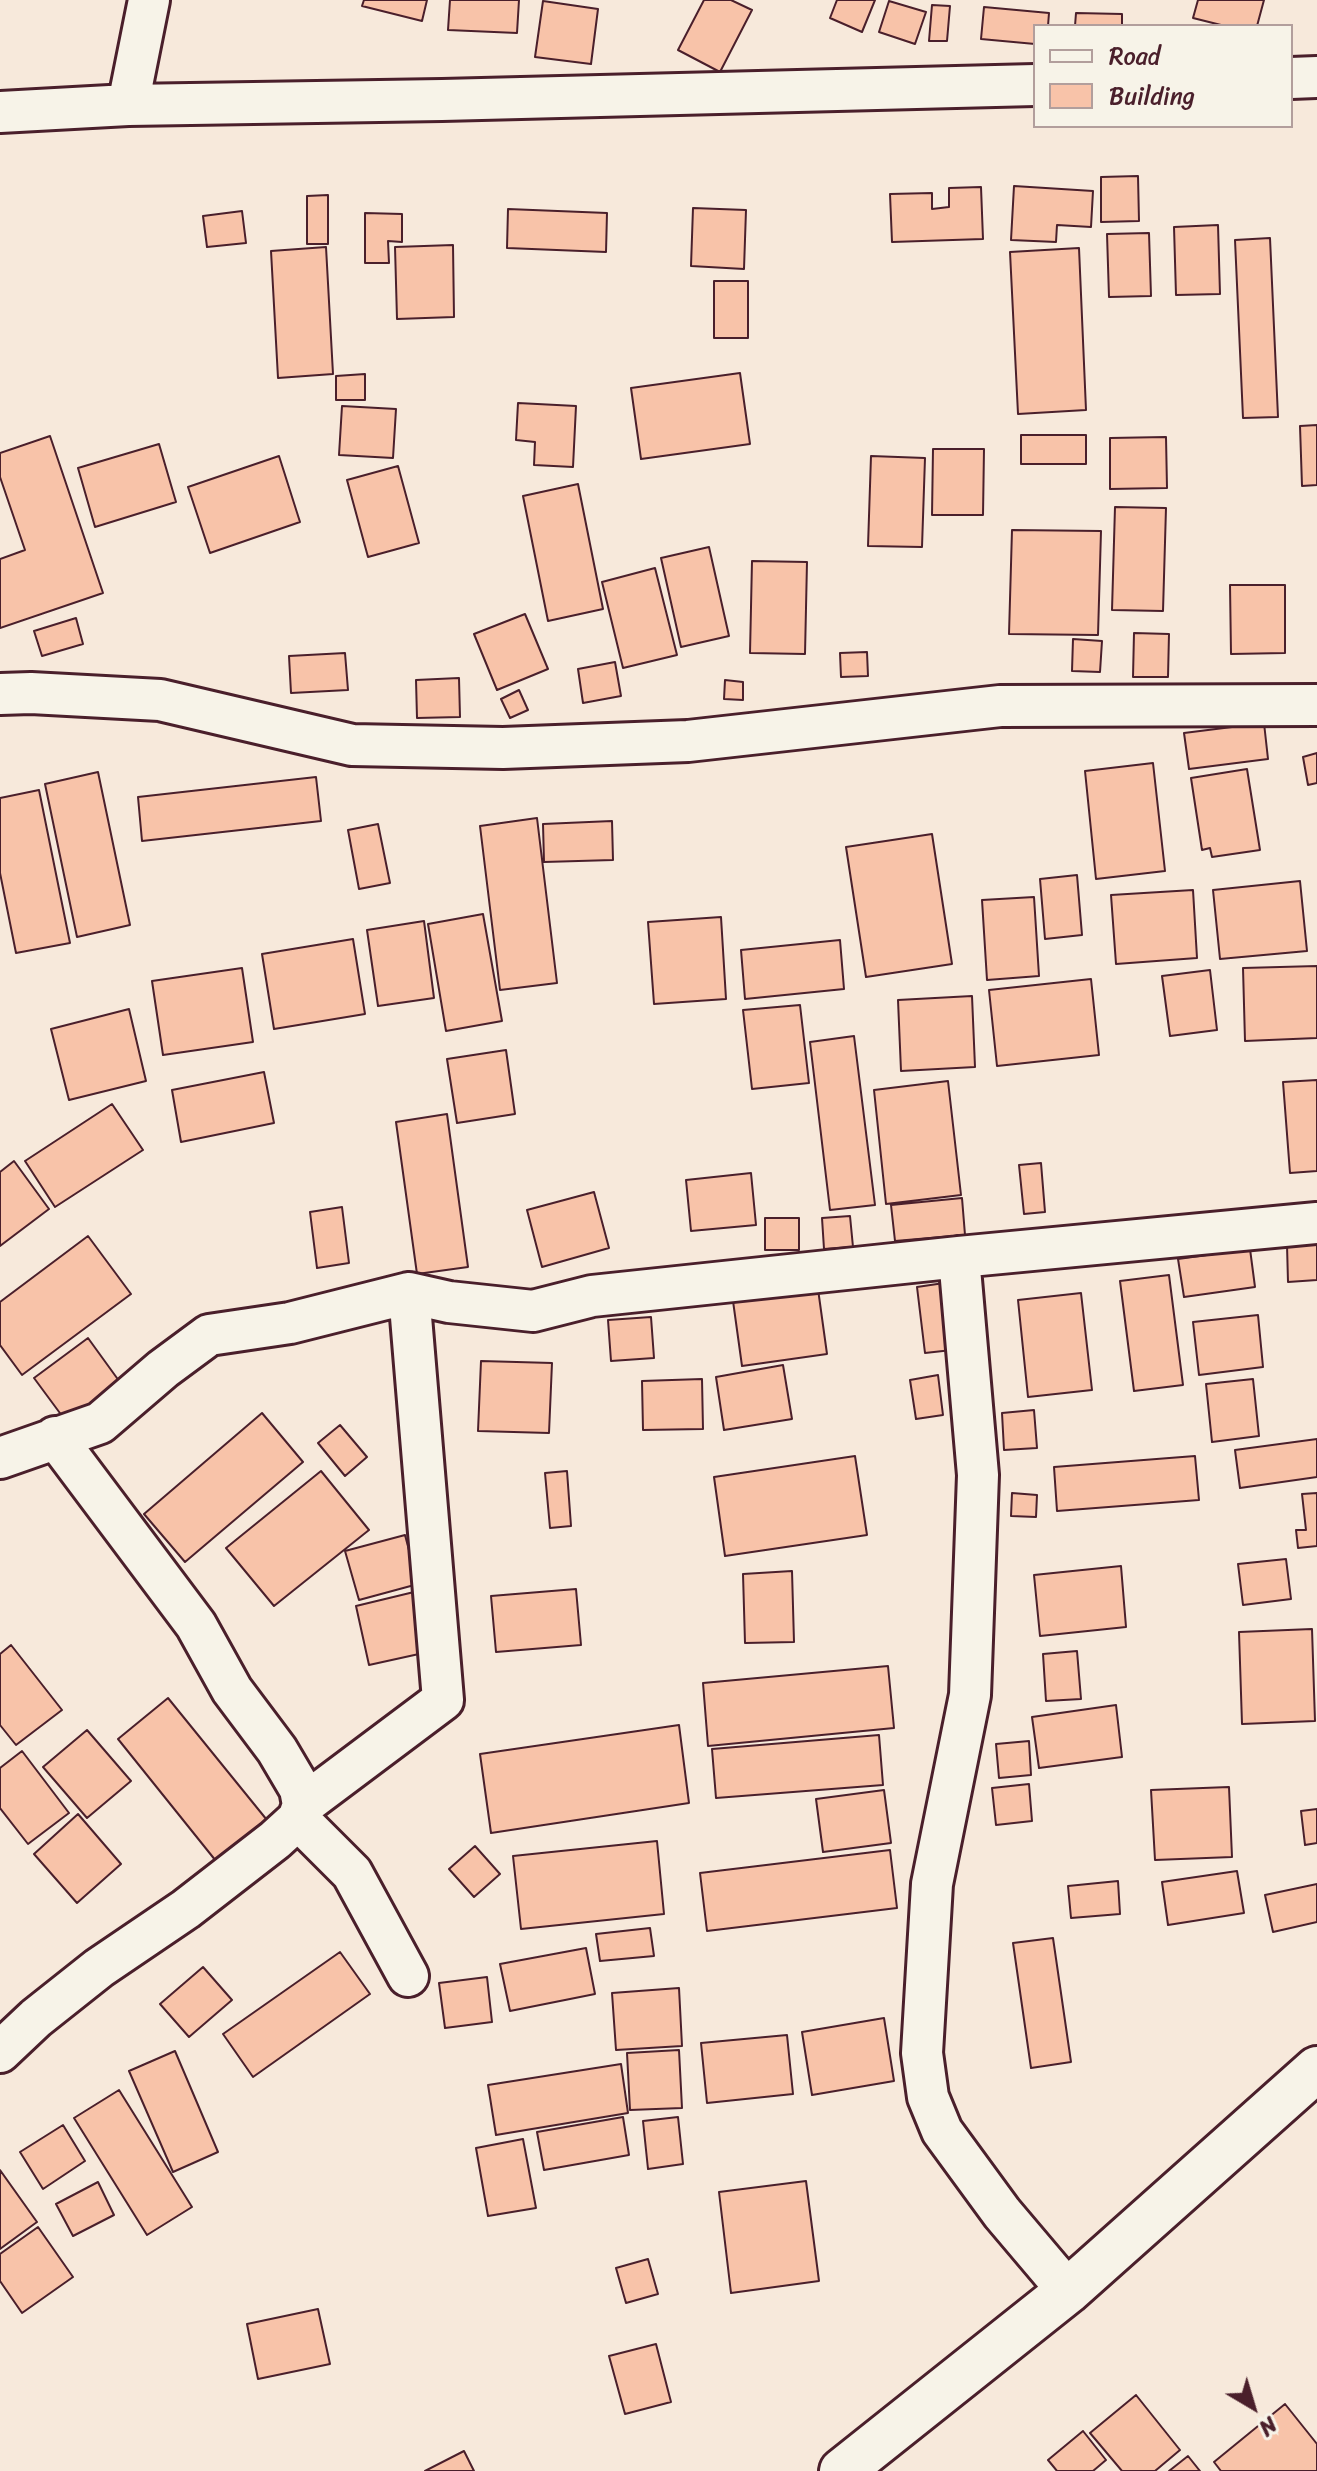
<!DOCTYPE html>
<html>
<head>
<meta charset="utf-8">
<style>
	body { margin:0 }
	#map { position:relative; width:1317px; height:2471px; overflow:hidden; background:#f7e9db; font-family:Sriracha,sans-serif }
	canvas { display:block }
	.legend { position:absolute; left:1033px; top:24px; width:260px; height:104px; box-sizing:border-box; background:#f7f3e8; border:2px solid #b29e9c; margin:0; padding:10px 14px; list-style:none; font-size:24px; color:#4a1f2b }
	.legend li { display:flex; align-items:center; gap:16px; height:40px }
	.legend b { width:40px; border:2px solid #b29e9c }
	.north { position:absolute; left:1213px; top:2367px; width:80px; height:80px; -webkit-text-stroke:6px #f7f3e8; paint-order:stroke; rotate:142deg; font-size:22px; font-weight:700; line-height:32px; text-align:center; color:#4a1f2b }
	.north::after { content:''; display:block; margin:auto; width:28px; height:36px; background:#4a1f2b; clip-path:polygon(50% 0,100% 100%,50% 72%,0 100%) }
</style>
</head>
<body>
<div id="map">
<canvas width="1317" height="2471"></canvas>
<ul class="legend">
<li><b style="height:10px;background:#f7f3e8"></b>Road</li>
<li><b style="height:22px;background:#f8c3a9"></b>Building</li>
</ul>
<div class="north">N</div>
</div>
<script>
const context = document.querySelector('canvas').getContext('2d');
context.lineJoin = 'round';
function fillPath(path, color) { context.fillStyle = color; context.fill(path, 'evenodd'); }
function strokePath(path, color, width, dash) { context.strokeStyle = color; context.lineWidth = width; context.lineCap = dash ? 'butt' : 'round'; context.setLineDash(dash || []); context.stroke(path); }
const building = new Path2D(`
	M364,0h63l-5,21 -60,-15z
	M450,0h69l-2,33 -69,-3z
	M704,0h27l21,10 -32,62 -42,-22z
	M837,0h38l-13,32 -32,-14z
	M1198,0h66l-7,26h-32l-32,-8z
	M543,1l55,8 -7,55 -56,-7z
	M889,1l37,11 -11,32 -36,-12z
	M932,5l18,1 -3,35h-18z
	M984,7l65,6 -1,13h-13v18l-54,-5z
	M1076,13l46,1v12h-47z
	M1138,176l1,45 -38,1v-45z
	M1014,186l79,5 -2,36 -34,-2 -1,17 -45,-2z
	M981,187l2,52 -91,3 -2,-48 42,-1v16l17,-2v-19z
	M328,195v49h-21v-48z
	M693,208l53,2 -2,59 -53,-3z
	M508,209l99,4 -1,39 -99,-4z
	M242,211l4,32 -39,4 -4,-31z
	M365,213l37,1v28l-14,-1 1,22h-24z
	M1218,225l2,69 -44,1 -2,-68z
	M1149,233l2,63 -42,1 -2,-63z
	M1270,238l8,179 -35,1 -8,-178z
	M453,245l1,72 -57,2 -2,-72z
	M326,247l7,127 -55,4 -7,-127z
	M1079,248l7,162 -68,4 -8,-162z
	M714,281h34v57h-34z
	M740,373l10,71 -109,15 -10,-71z
	M365,374v26h-29v-24z
	M518,403l58,3 -3,61 -39,-2 1,-23 -19,-2z
	M342,406l54,3 -3,49 -54,-3z
	M1317,425v60l-15,1 -2,-60z
	M1021,435h65v29h-65z
	M50,436l53,157 -103,35v-69l25,-9 -25,-73v-24z
	M1166,437l1,51 -57,1v-51z
	M159,444l17,58 -81,25 -17,-59z
	M933,449h51l-1,66h-51z
	M279,456l21,66 -90,31 -22,-66z
	M871,456l54,2 -3,89 -54,-1z
	M398,466l21,77 -51,14 -21,-77z
	M578,484l25,125 -55,12 -25,-125z
	M1115,507l51,1 -3,103 -51,-1z
	M1012,530l89,1 -3,104 -89,-1z
	M709,547l20,89 -48,11 -20,-89z
	M752,561l55,1 -2,92 -55,-1z
	M655,568l22,87 -54,13 -21,-86z
	M1230,585h55v68l-54,1z
	M525,614l23,55 -51,21 -23,-56z
	M76,618l7,26 -41,12 -8,-25z
	M1134,633l35,1 -1,43h-35z
	M1073,639l29,2 -2,31 -28,-1z
	M867,652l1,24 -27,1 -1,-24z
	M345,653l3,37 -57,3 -2,-37z
	M615,662l6,34 -38,7 -5,-34z
	M459,678l1,39 -43,1 -1,-38z
	M725,680l18,2v18l-19,-1z
	M519,690l9,20 -18,8 -9,-19z
	M1264,723l4,36 -79,10 -5,-36z
	M1317,753v30l-9,2 -5,-28z
	M1153,763l12,108 -69,8 -11,-108z
	M1247,769l13,81 -48,7 -2,-9 -8,2 -11,-72z
	M98,772l32,153 -53,12 -32,-153z
	M316,777l5,44 -179,20 -4,-44z
	M39,790l31,153 -54,10 -16,-80v-75z
	M537,818l20,165 -57,7 -20,-164z
	M612,821l1,39 -69,2 -1,-38z
	M378,824l12,59 -31,6 -11,-59z
	M932,834l20,130 -86,13 -20,-130z
	M1077,875l5,60 -37,4 -5,-60z
	M1300,881l7,70 -87,8 -7,-69z
	M1193,890l4,68 -81,6 -5,-69z
	M1034,897l5,79 -52,4 -5,-80z
	M483,914l19,107 -56,10 -18,-107z
	M721,917l5,82 -72,5 -6,-82z
	M424,921l10,77 -56,8 -11,-76z
	M353,939l12,75 -91,15 -12,-75z
	M840,940l4,49 -99,10 -4,-49z
	M1317,966v72l-72,3 -2,-73z
	M242,968l11,74 -90,13 -11,-74z
	M1210,970l7,60 -47,6 -8,-60z
	M1091,979l8,76 -102,11 -8,-76z
	M972,996l3,71 -74,4 -3,-71z
	M800,1005l9,78 -57,6 -9,-79z
	M129,1009l17,72 -77,19 -18,-71z
	M854,1036l21,169 -45,5 -20,-168z
	M506,1050l9,64 -58,9 -10,-64z
	M264,1072l10,51 -93,19 -9,-52z
	M1317,1080v91l-27,2 -7,-91z
	M948,1081l13,114 -75,9 -12,-114z
	M112,1104l31,46 -88,57 -30,-46z
	M447,1114l21,153 -51,7 -21,-152z
	M14,1161l35,48 -49,37v-74z
	M1041,1163l4,49 -21,2 -5,-49z
	M751,1173l5,52 -65,6 -5,-51z
	M594,1192l15,56 -67,19 -15,-57z
	M962,1198l3,37 -70,6 -4,-36z
	M342,1207l7,56 -32,5 -7,-56z
	M850,1216l3,31 -29,2 -2,-31z
	M765,1218h34v32h-34z
	M88,1236l43,58 -109,81 -22,-30v-43z
	M1317,1244v36l-29,2 -1,-37z
	M1250,1249l5,38 -71,10 -6,-38z
	M1169,1275l14,110 -49,6 -14,-110z
	M944,1283l8,67 -27,3 -8,-66z
	M818,1289l9,65 -85,12 -9,-65z
	M1081,1293l11,97 -64,7 -10,-97z
	M1258,1315l5,52 -64,8 -6,-53z
	M651,1317l3,41 -43,3 -3,-41z
	M88,1338l34,47 -54,39 -34,-46z
	M481,1361l71,2 -3,70 -71,-2z
	M783,1365l9,54 -68,11 -8,-53z
	M938,1375l5,40 -27,4 -6,-39z
	M702,1379l1,50 -60,1 -1,-49z
	M1253,1379l6,57 -47,6 -6,-58z
	M1034,1410l3,38 -33,2 -2,-37z
	M262,1413l41,49 -118,100 -41,-48z
	M340,1425l27,32 -22,19 -27,-33z
	M1317,1439v38l-77,11 -5,-38z
	M855,1456l12,79 -142,21 -11,-79z
	M1195,1456l4,44 -142,11 -3,-44z
	M321,1471l48,59 -95,76 -48,-58z
	M567,1471l4,55 -21,2 -5,-55z
	M1012,1493l25,2 -1,22 -25,-1z
	M1317,1493v53l-19,2 -2,-18h10l-4,-36z
	M405,1535l13,49 -59,16 -14,-49z
	M1286,1559l5,40 -48,6 -5,-41z
	M1121,1566l5,61 -86,9 -6,-61z
	M792,1571l2,71 -49,1 -2,-69z
	M576,1589l5,56 -85,7 -5,-56z
	M414,1592l14,60 -59,13 -13,-59z
	M1312,1629l3,92 -73,3 -3,-92z
	M11,1645l51,65 -46,35 -16,-20v-71z
	M1077,1651l4,48 -35,2 -3,-47z
	M888,1666l6,62 -186,18 -5,-63z
	M168,1698l103,127 -51,41 -102,-127z
	M1116,1705l6,52 -83,11 -7,-51z
	M679,1725l10,78 -198,30 -11,-79z
	M87,1730l44,51 -44,37 -44,-51z
	M879,1735l4,50 -167,13 -4,-49z
	M1029,1741l2,34 -32,3 -3,-34z
	M22,1751l47,62 -41,31 -28,-36v-40z
	M1029,1784l3,37 -36,4 -4,-37z
	M1229,1787l3,70 -77,3 -4,-70z
	M884,1790l7,53 -68,9 -7,-53z
	M1317,1809v34l-12,2 -4,-34z
	M78,1814l43,50 -44,39 -43,-49z
	M657,1841l7,73 -143,15 -8,-73z
	M475,1846l25,28 -26,23 -25,-28z
	M890,1850l7,58 -190,23 -7,-58z
	M1237,1871l7,42 -76,12 -6,-43z
	M1118,1881l2,33 -49,4 -3,-32z
	M1317,1884v38l-44,10 -8,-37z
	M650,1928l4,28 -54,5 -4,-27z
	M1053,1938l18,124 -40,6 -18,-125z
	M586,1948l9,46 -85,17 -10,-47z
	M340,1952l30,42 -117,83 -30,-43z
	M203,1967l29,33 -43,37 -29,-33z
	M487,1977l5,45 -47,6 -6,-45z
	M679,1988l3,58 -66,4 -4,-57z
	M884,2018l10,63 -82,14 -10,-63z
	M787,2035l6,59 -86,9 -6,-60z
	M679,2050l3,58 -52,2 -3,-57z
	M175,2051l43,101 -45,20 -44,-101z
	M621,2064l7,49 -132,22 -8,-50z
	M119,2090l73,117 -45,28 -73,-117z
	M623,2117l6,38 -85,15 -7,-38z
	M678,2117l5,47 -35,5 -5,-48z
	M63,2125l22,36 -42,28 -23,-37z
	M523,2139l13,69 -48,8 -12,-68z
	M0,2170l37,52 -37,27z
	M806,2181l13,100 -88,12 -12,-101z
	M98,2182l16,33 -41,21 -17,-32z
	M38,2227l35,50 -51,36 -22,-32v-27z
	M648,2259l10,35 -32,9 -10,-35z
	M318,2309l12,55 -72,15 -11,-55z
	M656,2344l15,58 -46,12 -16,-58z
	M1136,2395l44,55 -25,21h-33l-32,-38z
	M1285,2404l32,40v27h-96l-7,-9z
	M1083,2431l23,29 -13,11h-36l-9,-11z
	M464,2451l10,20h-49z
	M1188,2456l12,15h-31z`);
fillPath(building, '#f8c3a9');
strokePath(building, '#4a1f2b', 2);
const minor = new Path2D(`
	M1291,78l26,-1
	M128,105l21,-105
	M0,112l128,-7 314,-5 593,-15
	M0,694l31,-1 129,7 192,45 151,3 185,-7 312,-35 317,-1
	M959,1257l19,218 -8,220 -38,189 -10,169 6,44 14,34 60,82 66,78
	M0,1458l100,-35 63,-54 46,-34 81,-12 119,-30 40,9 84,9 59,-15 367,-39 358,-34
	M303,1805l140,-105 -34,-407
	M298,1819l54,54 56,103
	M0,2052l36,-34 63,-50 87,-59 89,-69 23,-21 5,-14 -3,-16 -23,-39 -45,-60 -36,-65 -141,-188`);
const tertiary = new Path2D(`
	M842,2471l226,-180 249,-222`);
strokePath(minor, '#4a1f2b', 46);
strokePath(tertiary, '#4a1f2b', 50);
strokePath(minor, '#f7f3e8', 40);
strokePath(tertiary, '#f7f3e8', 44);
</script>
</body>
</html>
